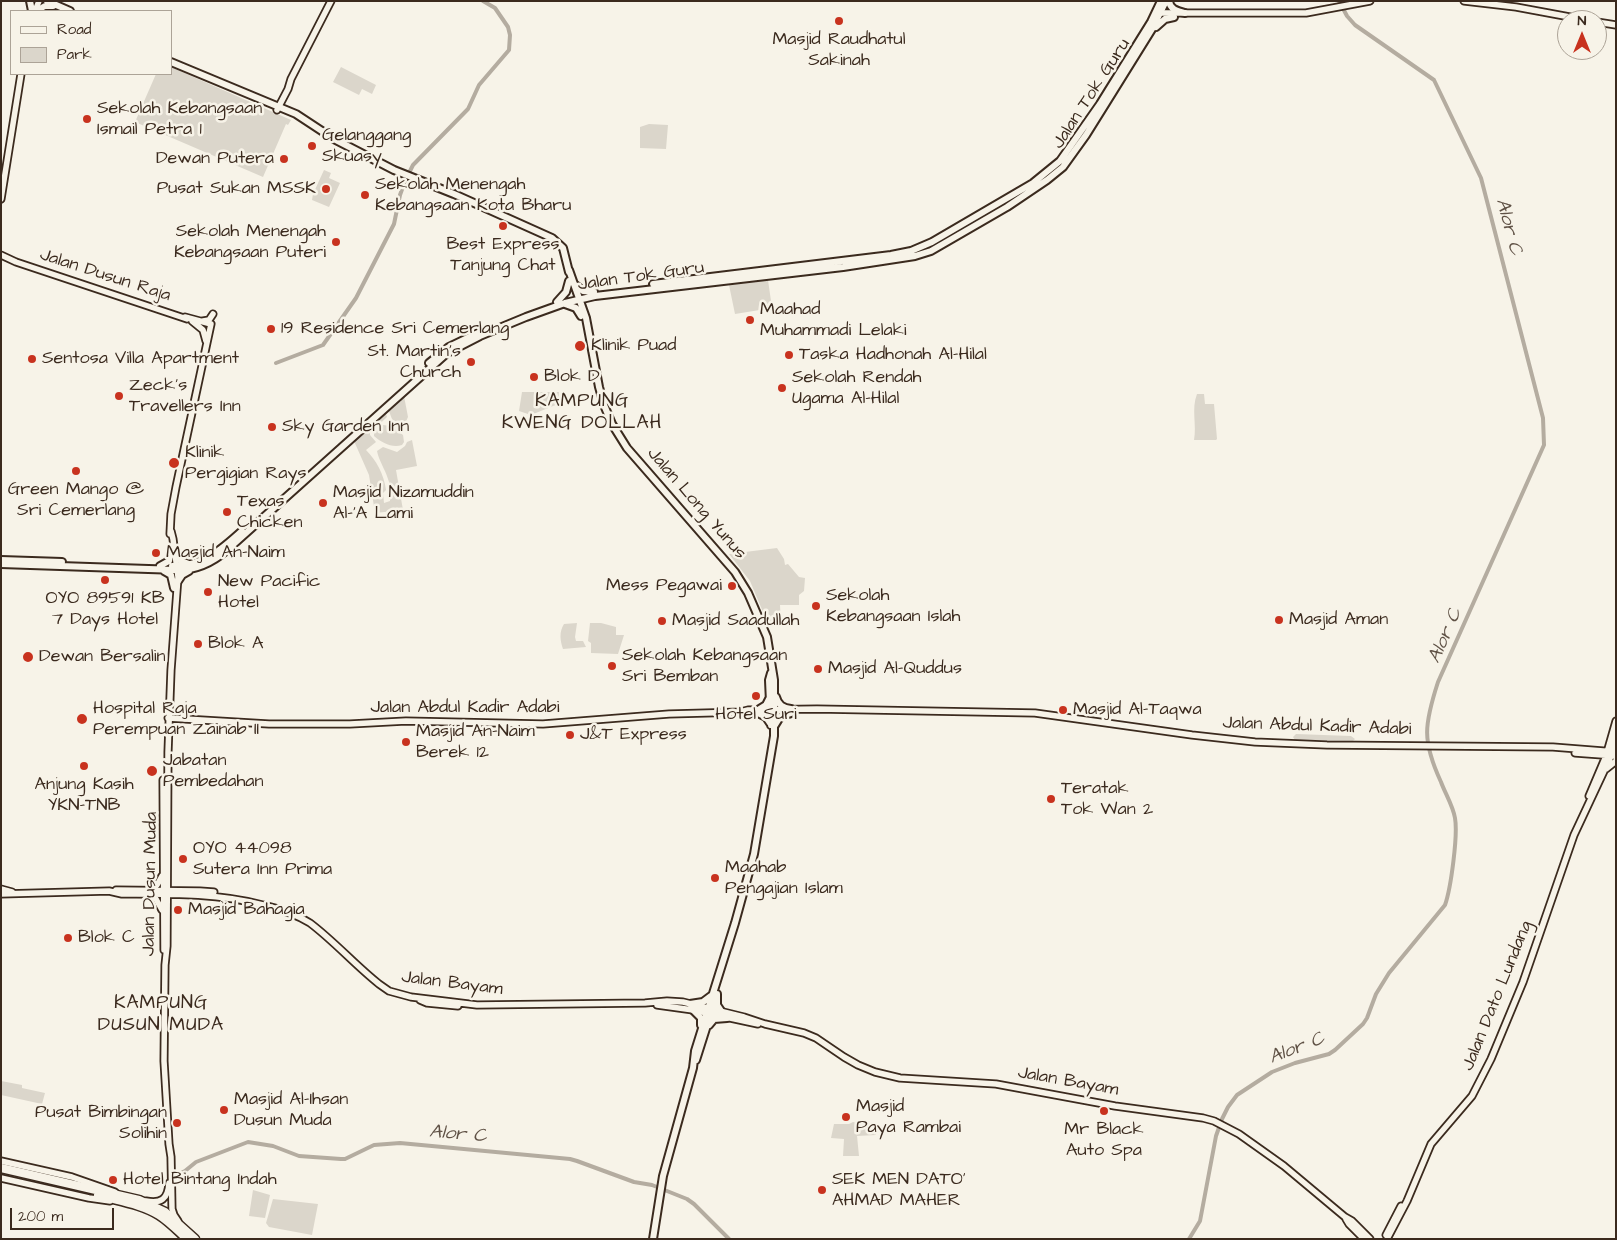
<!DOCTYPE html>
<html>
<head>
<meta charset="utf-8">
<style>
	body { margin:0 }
	#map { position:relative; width:1617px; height:1240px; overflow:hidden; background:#f7f3e8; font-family:"Architects Daughter",sans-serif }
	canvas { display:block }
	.frame { position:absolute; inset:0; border:2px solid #3b2a1e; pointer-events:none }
	.legend { position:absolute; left:10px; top:10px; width:162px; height:65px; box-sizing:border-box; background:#f7f3e8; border:1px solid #aca397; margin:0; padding:6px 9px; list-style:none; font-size:15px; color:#3b2a1e }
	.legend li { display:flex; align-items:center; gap:10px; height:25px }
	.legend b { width:25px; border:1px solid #aca397 }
	.north { position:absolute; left:1557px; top:10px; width:50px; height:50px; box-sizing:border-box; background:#f7f3e8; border:1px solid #aca397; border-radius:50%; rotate:0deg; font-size:14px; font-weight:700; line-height:20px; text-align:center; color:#3b2a1e }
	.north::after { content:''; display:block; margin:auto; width:18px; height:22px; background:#c8321e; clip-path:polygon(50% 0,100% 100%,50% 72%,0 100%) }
	.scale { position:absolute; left:10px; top:1208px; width:104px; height:22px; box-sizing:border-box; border:2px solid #3b2a1e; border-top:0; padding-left:6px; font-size:15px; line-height:18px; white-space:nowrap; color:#3b2a1e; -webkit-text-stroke:4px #f7f3e8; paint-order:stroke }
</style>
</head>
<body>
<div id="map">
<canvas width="1617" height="1240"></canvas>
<div class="frame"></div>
<ul class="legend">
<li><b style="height:6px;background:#f7f3e8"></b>Road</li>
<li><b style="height:14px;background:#dbd6cb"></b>Park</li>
</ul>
<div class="north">N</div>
<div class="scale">200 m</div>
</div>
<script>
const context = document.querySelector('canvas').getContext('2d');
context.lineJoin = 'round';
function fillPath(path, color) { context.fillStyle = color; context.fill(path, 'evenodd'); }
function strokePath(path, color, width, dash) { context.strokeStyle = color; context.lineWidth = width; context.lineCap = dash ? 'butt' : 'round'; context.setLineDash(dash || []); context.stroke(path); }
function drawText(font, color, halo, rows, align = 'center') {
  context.font = font + ' "Architects Daughter",sans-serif'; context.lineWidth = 5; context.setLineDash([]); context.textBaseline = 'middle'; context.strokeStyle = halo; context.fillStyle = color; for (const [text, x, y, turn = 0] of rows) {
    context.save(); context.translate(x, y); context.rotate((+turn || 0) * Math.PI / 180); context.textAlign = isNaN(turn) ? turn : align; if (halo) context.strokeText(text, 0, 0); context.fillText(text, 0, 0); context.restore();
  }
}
fillPath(new Path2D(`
	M171,67l120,53 -3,5 -2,-1 -23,53 -128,-55 21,-48h15z
	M341,67l35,18 -4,9 -10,-5 -3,6 -26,-13z
	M649,124l19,1 -2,24 -26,-1v-21z
	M324,170l7,3 -2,5 11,5 -11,24 -17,-7 1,-6z
	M768,280l4,28 -37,6 -6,-29z
	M522,392h37l-1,12 -27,11 -12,-4z
	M1197,394h7l1,10h9l3,35 -1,1h-22c3,-15 -3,-31 3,-46z
	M404,396l4,21 -5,11 -10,-6 -4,-11 12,-10v-2z
	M386,414l1,3 -17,16v2l6,7 -10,8c10,10 18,24 20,40l-3,3 1,10 6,-2v-3l4,-4c-6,-9 -3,-7 -6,-15 -3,-10 -9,-18 -11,-28l6,-4 14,5 8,-6 2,-4 5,-2 5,26 -21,4 7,40 -28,3 -6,-38 -15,-34z
	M383,425l8,1 12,9 1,7 -2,3c-10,3 -20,-2 -28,-9v-3z
	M777,548l7,11 1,6 3,-1 11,13 6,1 -1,13 -5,4v10h-19l1,19h-13l-18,-43 -21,-27z
	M577,623l-2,14 1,4h7l3,6 -23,2c-3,-9 -4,-17 1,-25z
	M590,623h11l15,4v8h8l-6,19 -27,-1v-10l-3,-2z
	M1296,734l55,2 4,3 -3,3 -57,-2 -2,-3z
	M1,1081l21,4v3l23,5 -3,11 -41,-9z
	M853,1122l22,5 1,8 -19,1 2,20h-16l1,-17 -13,-1 3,-14h15z
	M253,1190l17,5 -5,23 -16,-2z
	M273,1199l45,5 -6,31 -43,-8 -3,-4z`), '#dbd6cb');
strokePath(new Path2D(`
	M409,173l4,-8 55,-56 11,-24 30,-35 1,-15 -2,-8 -13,-19 -12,-7
	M276,363l47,-18 33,-47 38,-74 6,-29 5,-14
	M175,1176l10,-5 11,-9 52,-20 25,4 26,10 42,3h4l29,-14 26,-2 170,16 7,2 57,21 18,3 35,14 7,5 35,35
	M1189,1239l11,-18 16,-85 6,-17 6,-12 9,-12 35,-23 23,-9 34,-9 6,-4 28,-26 4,-6 9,-24 13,-21 56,-68c6,-17 13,-70 10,-87 -2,-12 -10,-25 -14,-36 -19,-41 -17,-57 -3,-100l106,-237 -1,-27 -62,-240 -47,-98 -79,-55 -8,-9 -8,-15`), '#b4aca0', 4);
const secondary = new Path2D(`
	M1464,1l52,6 70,13
	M35,11l4,-10
	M1156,13h150l64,-12
	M1597,22l19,3
	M277,110l11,-21 3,-10 40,-78
	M1,199l20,-125
	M1,255l15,7 171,57
	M192,321l11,9 3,11
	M203,321l6,-1 4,-6
	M171,531l2,8 5,38 -7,93 -3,82 -1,194 -2,19 -1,96 5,83 2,13 1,52 2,6 4,6
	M170,534l1,-20 5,-27 35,-163 -26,-7
	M740,712l8,-2 69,-1 218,4 157,22 63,7 72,3 226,2 63,5
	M168,718l101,6h81l56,-3 137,3 126,-10 74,-2
	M1575,753l41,3
	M1606,769l10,-8
	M163,780l1,170
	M1589,796l17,-40 10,-35
	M1,889l11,3
	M148,889l9,-4 5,-9
	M116,890l84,1 14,1
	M1,894l108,-3 13,3c48,0 95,-1 141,11 17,4 33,9 47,18 24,18 45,42 69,61l10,7 22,6 66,8 168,-2 22,-2 16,1 61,15 21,7 39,9 12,5 28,19 14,8 17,7 25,6 96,6 119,22 88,12 11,3 25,13 45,32 61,51 7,4 18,18
	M148,895l8,4 6,11
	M420,1000l7,3 31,3
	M657,1005l36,5 65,14
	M1,1161l71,16 43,15
	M1,1178l88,20 21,3
	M146,1201c15,3 22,-2 23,-18
	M1346,1219l3,5 15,15
	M1386,1235l15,-29
	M1387,1239l20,-38 24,-57 41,-48 19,-37 32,-77 51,-147 37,-79 5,-19`);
const primary = new Path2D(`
	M30,1l2,10
	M47,1l23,10
	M1169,1c1,9 9,10 16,12
	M36,11l9,-5h8
	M1156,27l9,-8 9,-2
	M171,62l125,52 38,25 60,31 60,24 98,44 11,10 6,24
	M569,270l17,48 13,69 5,18 8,19 15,24 108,124 13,21 19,44 7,43v56l-20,118 -19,69 -40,128 -2,17 -30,108 -10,63
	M574,284l9,7 11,1
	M653,284l238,-29 20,-4 21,-9 101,-59 27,-22 40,-57 51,-82 10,-21
	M557,302l9,-10 3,-11
	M565,304l11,4 5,8
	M429,363l20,-16 29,-14
	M176,555l5,6 8,3
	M1,560l61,2
	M1,564l177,6c19,0 34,-7 49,-20l220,-197 33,-17 46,-19 39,-14 30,-7 248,-29 72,-11 16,-5 76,-44 40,-27 16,-13 23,-32 20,-32 46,-74 14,-28
	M160,566l9,-5 2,-10
	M172,566c31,0 48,-15 70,-35
	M164,571l7,4 3,13
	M178,581l4,-6 7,-4
	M776,697c2,8 7,11 15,12
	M758,710l8,-5 3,-6
	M758,713l8,4 4,6
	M771,725l-2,-45 2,-7
	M775,725l5,-8 11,-4
	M717,994v11l4,6
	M690,1004l13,-2 8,-6
	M693,1010l8,8v7
	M709,1025l5,-6 13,-1
	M696,1060l19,-60`);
const highway = new Path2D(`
	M1,1168l138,32 26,12 30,27
	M98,1195c21,6 43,9 61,20 11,7 19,16 28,24`);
strokePath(secondary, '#3b2a1e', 9);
strokePath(primary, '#3b2a1e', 10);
strokePath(highway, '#3b2a1e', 11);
strokePath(secondary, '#f7f3e8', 5.5);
strokePath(primary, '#f7f3e8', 6);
strokePath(highway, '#f7f3e8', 8);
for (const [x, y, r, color] of [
	[839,21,5,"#c8321e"],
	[87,119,5,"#c8321e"],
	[312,146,5,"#c8321e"],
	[284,159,5,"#c8321e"],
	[326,189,5,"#c8321e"],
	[365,195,5,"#c8321e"],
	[503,226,5,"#c8321e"],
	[336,242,5,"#c8321e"],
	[750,320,5,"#c8321e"],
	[271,329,5,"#c8321e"],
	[580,346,6,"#c8321e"],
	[789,355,5,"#c8321e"],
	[32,359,5,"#c8321e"],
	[471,362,5,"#c8321e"],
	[534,377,5,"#c8321e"],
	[782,388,5,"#c8321e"],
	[119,396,5,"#c8321e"],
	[272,427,5,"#c8321e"],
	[174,463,6,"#c8321e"],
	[76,471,5,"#c8321e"],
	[323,503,5,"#c8321e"],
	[227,512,5,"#c8321e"],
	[156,553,5,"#c8321e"],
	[105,580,5,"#c8321e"],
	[732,586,5,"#c8321e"],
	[208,592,5,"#c8321e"],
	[816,606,5,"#c8321e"],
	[1279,620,5,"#c8321e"],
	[662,621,5,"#c8321e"],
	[198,644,5,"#c8321e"],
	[28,657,6,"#c8321e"],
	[612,666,5,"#c8321e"],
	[818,669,5,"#c8321e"],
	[756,696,5,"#c8321e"],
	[1063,710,5,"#c8321e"],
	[82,719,6,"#c8321e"],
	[570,735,5,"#c8321e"],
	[406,742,5,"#c8321e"],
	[84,766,5,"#c8321e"],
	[152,771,6,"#c8321e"],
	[1051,799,5,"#c8321e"],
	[183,859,5,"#c8321e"],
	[715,878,5,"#c8321e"],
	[178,910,5,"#c8321e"],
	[68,938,5,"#c8321e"],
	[224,1110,5,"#c8321e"],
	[1104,1111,5,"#c8321e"],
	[846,1117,5,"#c8321e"],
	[177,1123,5,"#c8321e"],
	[113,1180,5,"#c8321e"],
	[822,1190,5,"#c8321e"]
]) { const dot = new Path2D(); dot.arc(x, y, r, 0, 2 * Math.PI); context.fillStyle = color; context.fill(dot); strokePath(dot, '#f7f3e8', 2); }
drawText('18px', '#3b2a1e', '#f7f3e8', [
	["Masjid Raudhatul",839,40,"center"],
	["Sakinah",839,61,"center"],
	["Sekolah Kebangsaan",97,109],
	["Ismail Petra 1",97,130],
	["Gelanggang",322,136],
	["Skuasy",322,157],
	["Dewan Putera",274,159,"right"],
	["Sekolah Menengah",375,185],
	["Kebangsaan Kota Bharu",375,206],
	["Pusat Sukan MSSK",316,189,"right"],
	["Sekolah Menengah",326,232,"right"],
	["Kebangsaan Puteri",326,253,"right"],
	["Best Express",503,245,"center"],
	["Tanjung Chat",503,266,"center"],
	["Maahad",760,310],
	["Muhammadi Lelaki",760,331],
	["19 Residence Sri Cemerlang",281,329],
	["Klinik Puad",591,346],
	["St. Martin's",461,352,"right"],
	["Church",461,373,"right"],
	["Taska Hadhonah Al-Hilal",799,355],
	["Sentosa Villa Apartment",42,359],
	["Blok D",544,377],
	["Sekolah Rendah",792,378],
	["Ugama Al-Hilal",792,399],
	["Zeck's",129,386],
	["Travellers Inn",129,407],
	["Sky Garden Inn",282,427],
	["Klinik",185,453],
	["Pergigian Rays",185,474],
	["Green Mango @",76,490,"center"],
	["Sri Cemerlang",76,511,"center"],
	["Masjid Nizamuddin",333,493],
	["Al-'A Lami",333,514],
	["Texas",237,502],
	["Chicken",237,523],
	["Masjid An-Naim",166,553],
	["New Pacific",218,582],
	["Hotel",218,603],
	["Mess Pegawai",722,586,"right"],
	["Sekolah",826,596],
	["Kebangsaan Islah",826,617],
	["OYO 89591 KB",105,599,"center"],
	["7 Days Hotel",105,620,"center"],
	["Masjid Aman",1289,620],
	["Masjid Saadullah",672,621],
	["Blok A",208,644],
	["Sekolah Kebangsaan",622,656],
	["Sri Bemban",622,677],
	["Dewan Bersalin",39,657],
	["Masjid Al-Quddus",828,669],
	["Hospital Raja",93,709],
	["Perempuan Zainab II",93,730],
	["Masjid Al-Taqwa",1073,710],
	["Hotel Suri",756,715,"center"],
	["Masjid An-Naim",416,732],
	["Berek 12",416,753],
	["J&T Express",580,735],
	["Jabatan",163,761],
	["Pembedahan",163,782],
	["Anjung Kasih",84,785,"center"],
	["YKN-TNB",84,806,"center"],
	["Teratak",1061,789],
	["Tok Wan 2",1061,810],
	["OYO 44098",193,849],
	["Sutera Inn Prima",193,870],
	["Maahab",725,868],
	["Pengajian Islam",725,889],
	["Masjid Bahagia",188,910],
	["Blok C",78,938],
	["Masjid Al-Ihsan",234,1100],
	["Dusun Muda",234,1121],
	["Masjid",856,1107],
	["Paya Rambai",856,1128],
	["Pusat Bimbingan",167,1113,"right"],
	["Solihin",167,1134,"right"],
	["Mr Black",1104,1130,"center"],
	["Auto Spa",1104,1151,"center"],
	["Hotel Bintang Indah",123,1180],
	["SEK MEN DATO'",832,1180],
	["AHMAD MAHER",832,1201]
], 'left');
drawText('18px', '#3b2a1e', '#f7f3e8', [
	["Jalan Tok Guru",1092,94,-57],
	["Jalan Dusun Raja",105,276,18],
	["Jalan Tok Guru",641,277,-8],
	["Jalan Long Yunus",696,504,49],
	["Jalan Abdul Kadir Adabi",465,708],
	["Jalan Abdul Kadir Adabi",1317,727,2],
	["Jalan Dusun Muda",151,884,-89],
	["Jalan Bayam",452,984,7],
	["Jalan Dato Lundang",1498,996,-68],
	["Jalan Bayam",1068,1082,10]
]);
drawText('italic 19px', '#5f5145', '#f7f3e8', [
	["Alor C",1508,227,75],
	["Alor C",1446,636,-66],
	["Alor C",1297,1049,-21],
	["Alor C",458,1135,5]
]);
context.letterSpacing = '1px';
drawText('19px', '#3b2a1e', '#f7f3e8', [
	["KAMPUNG",582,402],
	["KWENG DOLLAH",582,424],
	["KAMPUNG",161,1004],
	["DUSUN MUDA",161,1026]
]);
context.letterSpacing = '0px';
</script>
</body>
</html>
